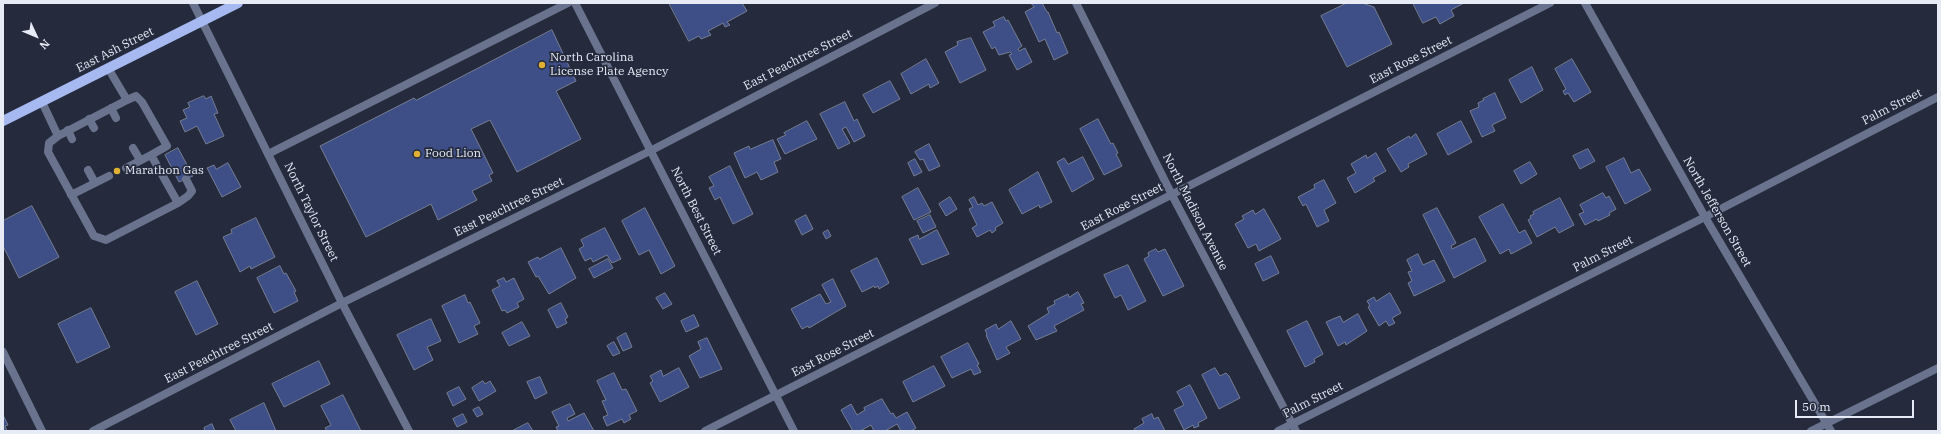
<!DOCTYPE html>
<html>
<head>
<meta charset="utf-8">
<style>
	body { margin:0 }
	#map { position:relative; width:1941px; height:434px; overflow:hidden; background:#252b3d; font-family:"IBM Plex Serif",serif }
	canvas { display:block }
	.frame { position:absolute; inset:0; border:4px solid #e6ebf6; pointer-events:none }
	.north { position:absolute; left:16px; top:16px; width:40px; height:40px; -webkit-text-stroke:3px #252b3d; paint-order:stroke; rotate:134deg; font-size:11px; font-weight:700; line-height:16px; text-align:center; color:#e6ebf6 }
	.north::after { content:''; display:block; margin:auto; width:14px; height:18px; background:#e6ebf6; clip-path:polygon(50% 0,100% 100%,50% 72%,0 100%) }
	.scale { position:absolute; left:1795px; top:400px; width:119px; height:18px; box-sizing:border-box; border:2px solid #e6ebf6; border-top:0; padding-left:5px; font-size:12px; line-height:14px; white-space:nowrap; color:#e6ebf6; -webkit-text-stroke:3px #252b3d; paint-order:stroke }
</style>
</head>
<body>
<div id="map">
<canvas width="1941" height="434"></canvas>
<div class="frame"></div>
<div class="north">N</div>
<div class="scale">50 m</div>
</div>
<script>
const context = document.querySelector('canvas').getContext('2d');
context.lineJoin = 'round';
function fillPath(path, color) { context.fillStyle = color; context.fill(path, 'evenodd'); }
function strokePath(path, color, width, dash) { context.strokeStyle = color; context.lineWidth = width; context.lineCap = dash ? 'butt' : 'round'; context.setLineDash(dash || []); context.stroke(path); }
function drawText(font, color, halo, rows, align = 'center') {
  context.font = font + ' "IBM Plex Serif",serif'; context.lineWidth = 3.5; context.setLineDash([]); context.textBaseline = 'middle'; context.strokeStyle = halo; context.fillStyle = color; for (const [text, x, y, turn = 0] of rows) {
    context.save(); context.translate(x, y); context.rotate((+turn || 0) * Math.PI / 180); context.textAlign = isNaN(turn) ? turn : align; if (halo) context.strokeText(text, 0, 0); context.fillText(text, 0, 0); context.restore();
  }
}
const building = new Path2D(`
	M669,3h73l5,8 -20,11 3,3 -5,2 -2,-4 -15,8 3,4 -10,4 -2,-3 -10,5z
	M1031,3h11l5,9h1l9,21 2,-1 9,21 -14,7 -9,-21 -6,3 -14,-30 9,-5z
	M1347,3h15l12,4 18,37 -45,23 -26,-51z
	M1413,3h51l-13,7 3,6 -14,8 -4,-7 -13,6z
	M1004,17l2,4 2,-1 14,26 -4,3 1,2 6,-3 7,14 -15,8 -8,-15 3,-1 -2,-2 -11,3 -4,-8 -3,2 -9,-17 12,-6 -2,-4z
	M552,30l24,51 -20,10 25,48 -64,33 -27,-52 -19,9 22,44 -4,2 3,6 -20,10 5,9 -39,20 -7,-16 -65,33 -46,-91 94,-48 2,2z
	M971,38l15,32 -26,13 -15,-31 13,-7 -1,-3z
	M926,59l13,24 -9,5 -1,-4 -18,10 -10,-20z
	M1572,59l19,33 -17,10 -6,-9 -3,2 -2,-4 3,-2 -11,-20z
	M1532,67l11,23 -22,13 -12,-23z
	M890,81l10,18 -27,14 -10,-18z
	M1495,93l11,25 -14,7 3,6 -13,6 -12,-26 9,-4 -1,-4 6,-3 -1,-1z
	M204,96l2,3 5,-3 7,17 -4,1 10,22 -18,8 -9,-18 -12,6 -5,-11 7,-3 -4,-8 7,-3 -2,-4z
	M845,102l9,19 3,-2 8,17 -11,6 -8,-15 -4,2 8,14 -12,6 -18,-35z
	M1098,119l13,25 2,-1 5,10 -2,1 6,12 -18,9 -24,-46z
	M807,121l10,18 -32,15 -8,-15 9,-4 -2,-2z
	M1461,121l11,21 -24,13 -11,-21z
	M1416,134l11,20 -19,10 1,3 -8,5 -14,-23 22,-13 1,2z
	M773,140l8,19 -7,3 4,10 -17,8 -4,-8 -12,6 -11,-25 15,-7 1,3z
	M929,144l11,22 -11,5 -6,-12 -3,1 -5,-8z
	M178,148l15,28 -14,6 -14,-27z
	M1588,149l7,12 -15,8 -7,-13z
	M1376,153l10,18 -13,7 2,3 -20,12 -8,-15 9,-5 -5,-9 15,-9 1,3z
	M1083,157l11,22 -22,13 -15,-30 7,-4 4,6z
	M1624,158l7,15 8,-4 12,21 -26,14 -19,-37z
	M915,159l7,13 -8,4 -6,-13z
	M1530,162l7,12 -16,10 -7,-13z
	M228,163l13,24 -19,10 -15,-29 7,-3 2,4z
	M730,166l23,48 -20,10 -13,-27 -5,3 -6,-12 5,-2 -5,-9z
	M1038,172l14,30 -12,6 -1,-3 -17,9 -13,-24z
	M1324,180l12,23 -12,7 5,11 -12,6 -11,-23 -3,2 -5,-9 17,-9 -1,-3z
	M918,188l13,24 -17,8 -12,-23z
	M1603,193l3,5 3,-2 7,13 -7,4 1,2 -12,6 -1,-2 -12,6 -6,-11 5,-2 -4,-7z
	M950,197l7,12 -11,7 -7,-12z
	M974,197l4,8 4,-2 2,3 8,-4 11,21 -8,5 1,2 -4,3 -2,-3 -13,7 -5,-9 5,-3 -8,-16 4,-2 -4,-7z
	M1560,198l14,27 -15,8 -4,-6 -18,10 -9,-17 3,-2 -1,-2 4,-2 -1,-2z
	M1503,204l16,29 6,-3 7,13 -21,11 -2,-5 -9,5 -21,-37z
	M32,206l27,51 -40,21 -16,-32v-25z
	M645,208l30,58 -14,8 -12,-24 -10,5 -17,-34z
	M1437,208l19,35 -5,3 1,3 23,-11 11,23 -32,17 -31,-63z
	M1264,209l17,30 -22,12 -3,-7 -8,4 -13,-24 9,-5 -2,-3 11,-6 2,4z
	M806,215l7,14 -11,6 -7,-14z
	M930,215l6,12 -13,6 -6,-12z
	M256,218l19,39 -24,12 -1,-3 -10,6 -17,-35 9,-4 -1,-3z
	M605,228l16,31 -9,4 -5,-8 -14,7 -2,-4 -6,3 -6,-12 5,-3 -3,-6z
	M828,230l3,6 -5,3 -3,-6z
	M937,230l12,24 -27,11 -13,-26 9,-4 1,4z
	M561,248l15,30 -27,16 -11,-18 -2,1 -8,-15 10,-5 1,2z
	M1156,249l2,3 7,-3 19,37 -21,10 -19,-37 5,-3 -1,-3z
	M1418,254l5,11 11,-5 11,21 -31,15 -6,-13 4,-2 -4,-9 4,-1 -5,-11z
	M1271,256l8,17 -16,8 -8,-17z
	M877,258l12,25 -10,6 -1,-3 -3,2 -1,-2 -12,6 -11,-21z
	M608,259l5,9 -19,10 -5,-9z
	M1128,265l18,36 -18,9 -7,-15 -6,3 -11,-23z
	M280,266l4,8 2,-1 10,18 -2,1 4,9 -24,12 -17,-35z
	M504,278l2,4 8,-4 10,21 -7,4 2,4 -12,6 -2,-3 -3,1 -10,-21 8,-4 -3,-5z
	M833,279l13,27 -37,22 -1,-2 -6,3 -11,-20 29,-15 6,10 5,-2 -9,-17z
	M197,281l21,43 -22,11 -21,-43z
	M1078,292l6,11 -3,1 3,6 -30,16 3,5 -21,9 -8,-14 21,-13 -2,-5 8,-4 -1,-3 14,-7 1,3z
	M665,293l7,11 -9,5 -7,-11z
	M1390,293l11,20 -9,5 3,5 -6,3 -3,-5 -7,5 -11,-19 2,-1 -3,-5 7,-4 2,4z
	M465,295l3,8 2,-1 10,21 -6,3 4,8 -19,9 -17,-37z
	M561,303l7,14 -3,2 2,4 -10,5 -9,-18z
	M91,308l19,39 -33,16 -19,-39z
	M1358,314l9,17 -21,14 -1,-3 -7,4 -12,-24 14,-6 3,6z
	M694,315l5,11 -13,6 -5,-11z
	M431,319l10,22 -14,6 6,13 -19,10 -17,-35z
	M1011,321l10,18 -15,8 4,6 -13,7 -11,-25 1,-1 -2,-4 11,-6 2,5z
	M1307,321l16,33 -9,5 1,3 -10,5 -18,-36z
	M522,322l8,14 -21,10 -7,-13z
	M626,333l6,14 -9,4 -6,-13z
	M707,338l15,31 -22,9 -11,-22 12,-7 -3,-7z
	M614,342l6,11 -7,3 -6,-10z
	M968,343l11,21 -2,1 4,7 -7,3 -3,-6 -19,9 -11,-21z
	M319,361l11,23 -46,23 -12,-23z
	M934,366l11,20 -32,16 -10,-20z
	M679,368l10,19 -29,15 -10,-19 3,-2 -3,-5 11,-6 2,6z
	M1215,368l5,8 6,-3 3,3 11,22 -21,11 -17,-34z
	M614,373l8,17 4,-1 11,22 -8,4 2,4 -7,4 -2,-4 -15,7 -4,-9 5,-2 -6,-14 4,-1 -9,-19z
	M540,377l7,16 -12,6 -8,-17z
	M483,381l2,3 5,-3 6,10 -17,10 -7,-13z
	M1190,385l17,33 -9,5 1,3 -5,2 -1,-3 -9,5 -10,-20 10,-5 -7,-13z
	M459,387l7,12 -13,7 -6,-13z
	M343,395l18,36h-34l-2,-3 6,-3 -10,-19z
	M882,399l9,15 2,-1 3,5 11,-6 9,16 -5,3h-10l-4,-7 -12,7h-11l-3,-6 -11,6h-7l-12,-21 10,-6 6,11 8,-5 -1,-2z
	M264,403l12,28h-40l-6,-11z
	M570,404l5,10 -8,4 1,3 16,-8 10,18h-36l-2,-4 3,-1 -7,-14z
	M479,407l4,7 -6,3 -4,-7z
	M463,414l4,8 -10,5 -4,-8z
	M1152,414l2,5 4,-2 7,14h-30l-1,-2 10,-6 -2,-4z
	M3,415l5,10 -3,1 2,5h-4z
	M528,423l5,8h-21z
	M212,424l3,7h-10l-1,-3z`);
fillPath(building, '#3e4f88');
strokePath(building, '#757d91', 1);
strokePath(new Path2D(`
	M42,102l16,34 69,-36 -19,-32
	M111,108l5,10
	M89,119l5,9
	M68,130l4,9
	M58,136l-9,7 -1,9 46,84 12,4 72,-37 -27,-48 16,-9 -25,-44 -6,-6 -9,4
	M133,148l7,12
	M268,154l300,-151
	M126,168l25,-13
	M88,170l7,13
	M71,195l38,-19
	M178,203l10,-7 4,-5 -6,-12`), '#69738d', 8);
strokePath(new Path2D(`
	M193,3l149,300 67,128
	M575,3l219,428
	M1076,3l96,192 124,236
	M3,352l39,79
	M93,431l249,-128 310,-153 283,-147
	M705,431l845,-428
	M1278,431l427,-214 233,-120
	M1811,431l127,-63`), '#69738d', 8);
strokePath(new Path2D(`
	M1585,3l120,214 126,214`), '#69738d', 8);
strokePath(new Path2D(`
	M3,121l235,-118`), '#a6b9f0', 10);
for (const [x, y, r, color] of [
	[542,65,4,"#dfb034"],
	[417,154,4,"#dfb034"],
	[117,171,4,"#dfb034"]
]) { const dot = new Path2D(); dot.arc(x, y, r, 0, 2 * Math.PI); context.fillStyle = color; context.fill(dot); strokePath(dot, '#252b3d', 1.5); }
drawText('12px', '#e6ebf6', '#252b3d', [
	["East Ash Street",115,50,-27],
	["East Peachtree Street",798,60,-27],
	["East Rose Street",1411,60,-27],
	["Palm Street",1892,107,-27],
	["East Peachtree Street",509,207,-26],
	["East Rose Street",1122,207,-27],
	["North Best Street",696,211,63],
	["North Taylor Street",311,212,64],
	["North Madison Avenue",1195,212,63],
	["North Jefferson Street",1717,212,60],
	["Palm Street",1603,254,-27],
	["East Peachtree Street",219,353,-27],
	["East Rose Street",833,353,-27],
	["Palm Street",1313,400,-27]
]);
drawText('12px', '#e6ebf6', '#252b3d', [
	["North Carolina",550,58],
	["License Plate Agency",550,72],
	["Food Lion",425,154],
	["Marathon Gas",125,171]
], 'left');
</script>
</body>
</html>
